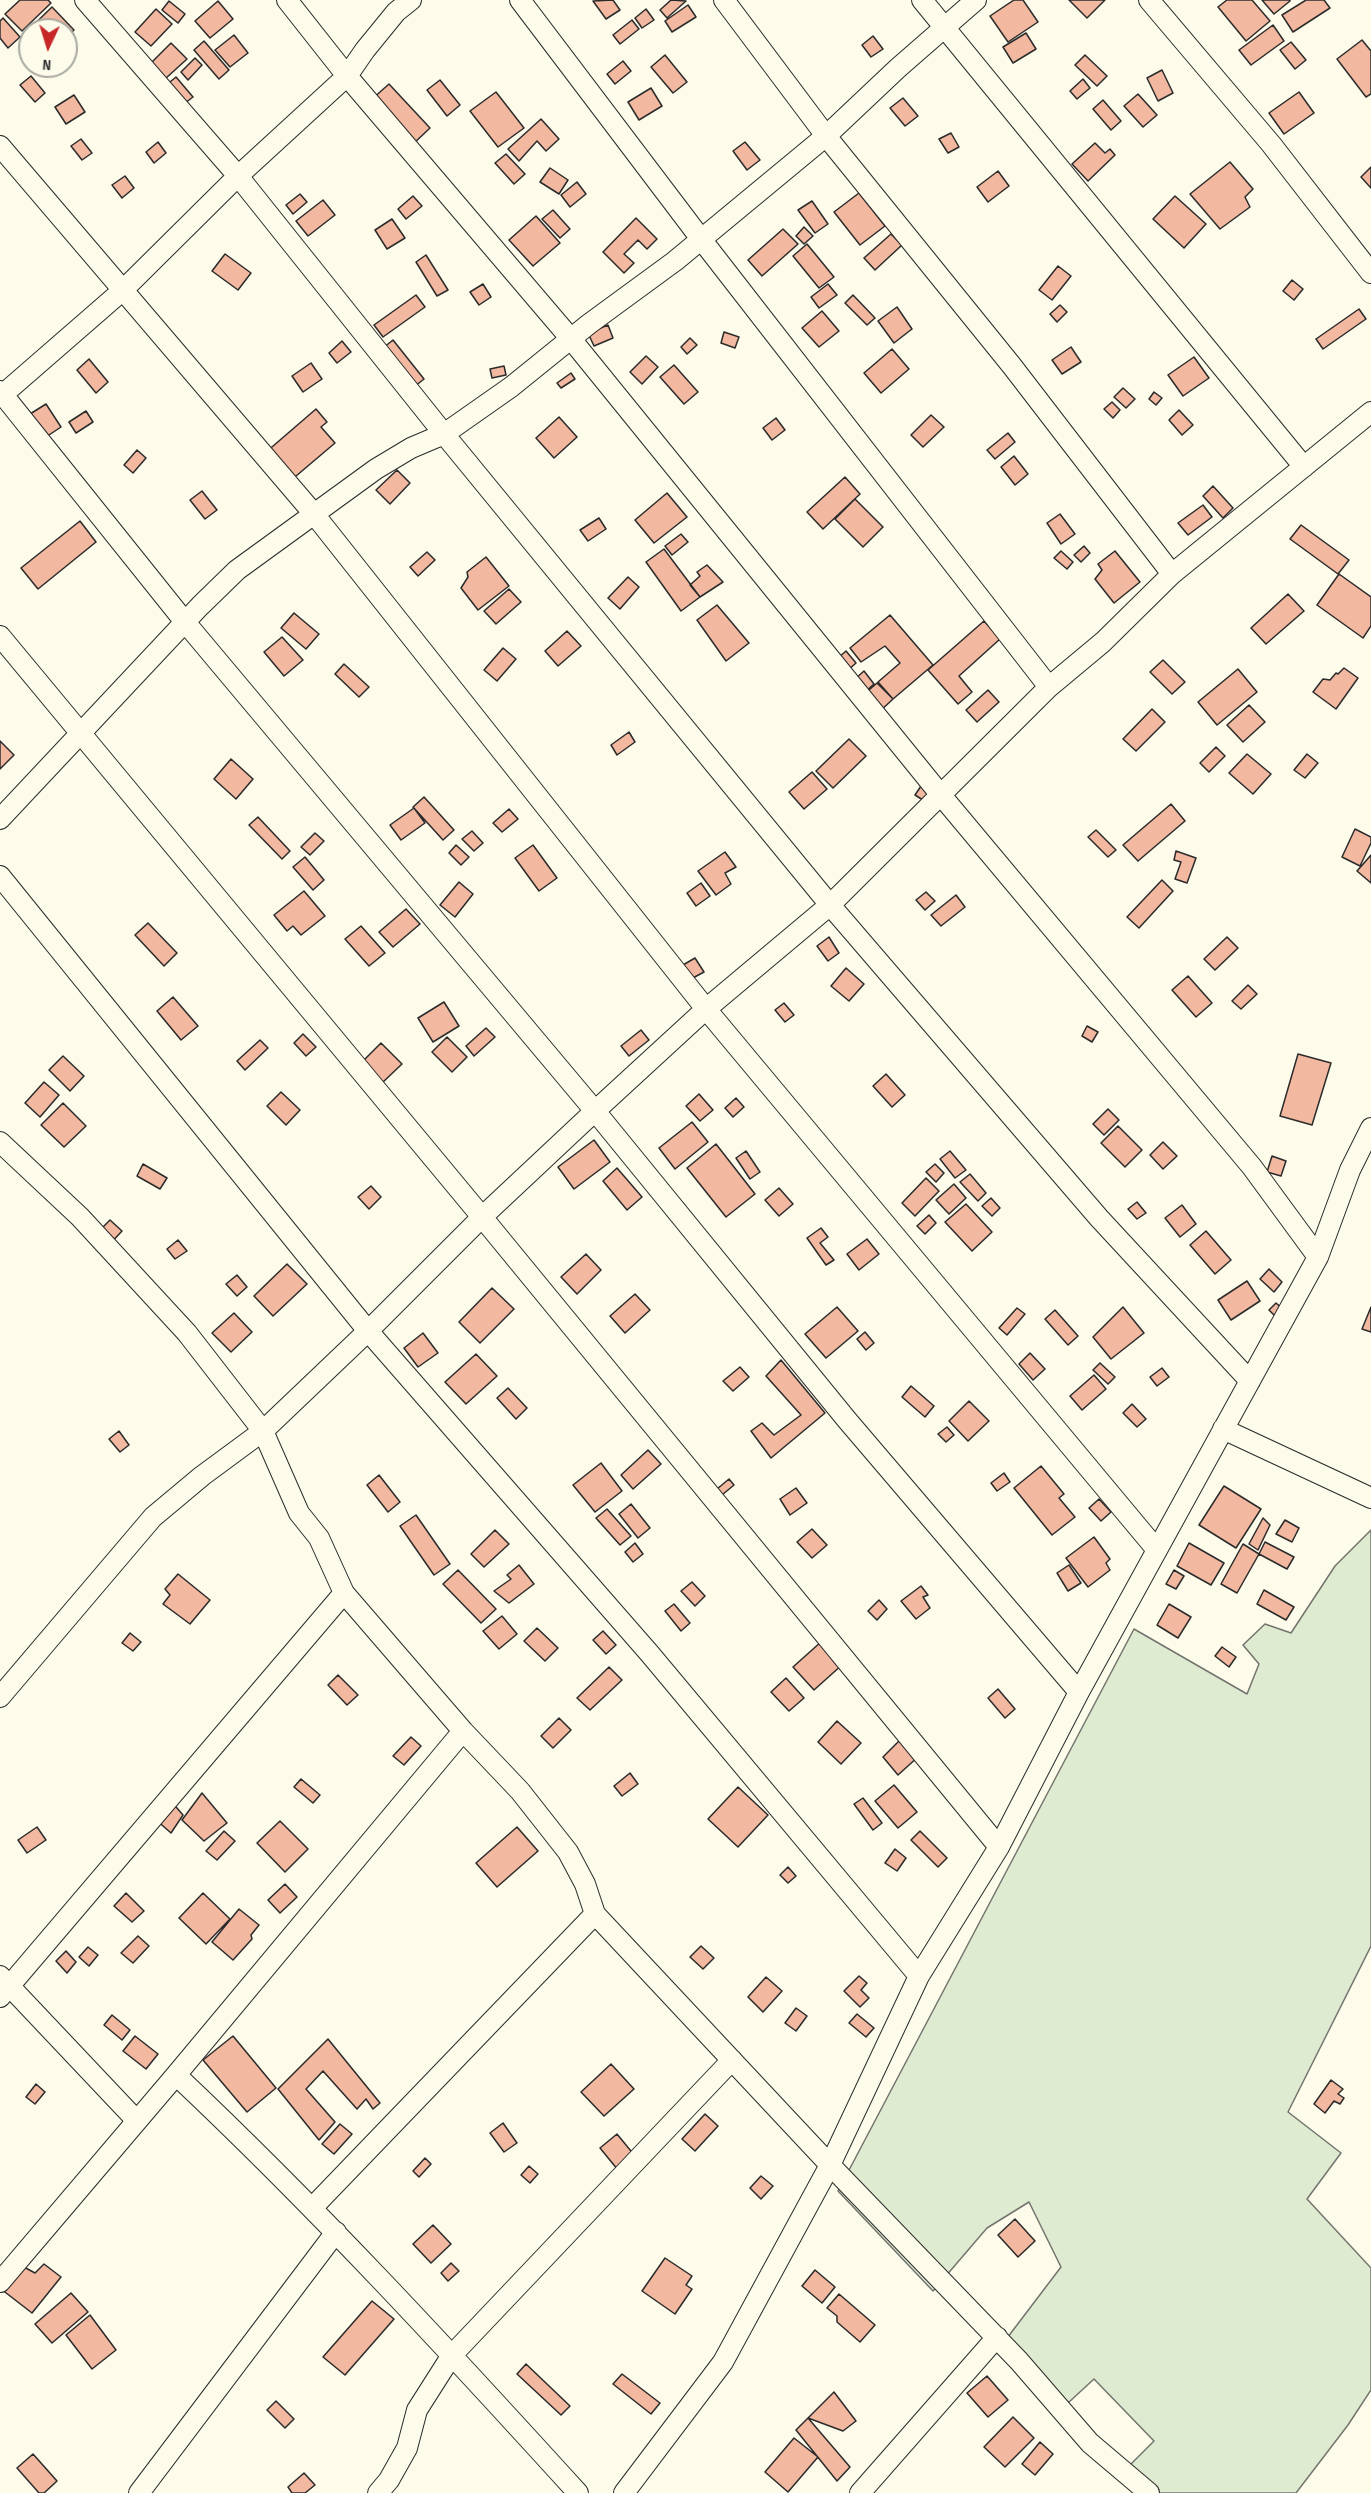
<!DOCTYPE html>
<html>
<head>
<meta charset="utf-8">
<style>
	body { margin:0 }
	#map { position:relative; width:1371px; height:2493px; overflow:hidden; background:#fdfbea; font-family:"Sofia Sans Condensed",sans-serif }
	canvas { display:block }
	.north { position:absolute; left:18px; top:18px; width:60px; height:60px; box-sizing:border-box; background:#fdfbea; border:2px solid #a9a89e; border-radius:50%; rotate:184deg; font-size:16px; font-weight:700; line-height:24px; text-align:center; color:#2b2b2b }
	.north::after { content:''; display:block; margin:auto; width:21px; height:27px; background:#c62828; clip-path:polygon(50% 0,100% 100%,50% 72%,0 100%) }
</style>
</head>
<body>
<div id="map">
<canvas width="1371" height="2493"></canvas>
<div class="north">N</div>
</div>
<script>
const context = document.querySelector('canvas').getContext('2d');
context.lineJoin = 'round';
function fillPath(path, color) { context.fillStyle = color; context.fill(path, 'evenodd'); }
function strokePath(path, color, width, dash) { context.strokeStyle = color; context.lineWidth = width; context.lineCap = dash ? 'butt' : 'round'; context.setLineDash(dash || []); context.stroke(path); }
const green = new Path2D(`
	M1371,1530v416l-83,166 53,41 -34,46 64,69v122l-23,35 -52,68h-160l-17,-17 35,-35 -60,-62 -38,35 -58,-64 63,-83 -32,-65 -42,26 -54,63 -95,-100 296,-562 113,65 12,-30 -16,-19 22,-21 26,9 44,-67z`);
fillPath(green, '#deebd1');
strokePath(green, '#74746e', 1.5);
const building = new Path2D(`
	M20,0h28l3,3 -29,28 -17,-17z
	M613,0l7,10 -14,9 -13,-18z
	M671,0l15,1 -19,17 -7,-8z
	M1014,0h9l15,22 -30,20 -18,-26z
	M1069,0h36l-18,18z
	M1227,0h25l18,21 -24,20 -28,-34z
	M1262,0h28v1l-16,13z
	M1306,0h18l6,8 -37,24 -11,-17z
	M169,1l16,13 -7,9 -16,-13z
	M218,1l15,18 -23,19 -15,-17z
	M688,5l8,12 -24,15 -7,-11z
	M52,7l22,23 -8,8v-8h-36v16l-9,-9z
	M156,9l16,15 -21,22 -16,-14z
	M646,9l8,11 -12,8 -7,-10z
	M3,18l17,19 -12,11 -8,-10v-17z
	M632,20l7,9 -19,15 -7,-9z
	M1273,25l11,16 -33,24 -12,-15z
	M1026,33l10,16 -23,14 -10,-16z
	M234,35l14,18 -18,14 -15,-17z
	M873,36l10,13 -12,8 -9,-12z
	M1362,40l9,11v43l-5,3 -29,-38z
	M204,41l25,29 -10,9 -25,-29z
	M1291,42l15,18 -11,9 -15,-19z
	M171,43l16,16 -22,20 -15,-15z
	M665,55l22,27 -14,11 -22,-26z
	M1085,55l22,21 -10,10 -22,-21z
	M195,58l7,7 -14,15 -7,-8z
	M623,61l8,10 -16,13 -8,-10z
	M1162,70l11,23 -15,8 -11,-23z
	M31,76l14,17 -10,9 -15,-17z
	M176,77l17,20 -13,10 -16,-20z
	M1083,79l7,9 -13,11 -7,-8z
	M440,80l20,25 -13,11 -20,-26z
	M389,84l41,44 -18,17 -41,-45z
	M651,88l11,18 -23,14 -11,-18z
	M496,92l28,36 -26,19 -28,-36z
	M1299,92l15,21 -30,21 -15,-21z
	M1138,94l19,21 -14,12 -19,-21z
	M74,95l11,17 -19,12 -11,-17z
	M903,98l15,18 -13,10 -15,-18z
	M1103,100l18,21 -10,9 -18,-21z
	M541,119l18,20 -13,12 -9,-10 -18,20 -11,-12z
	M951,133l8,14 -11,6 -9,-14z
	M81,139l11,14 -10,7 -11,-14z
	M158,142l8,11 -12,10 -8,-11z
	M745,142l15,18 -13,10 -14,-19z
	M1095,143l10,10 5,-4 5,6 -27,26 -16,-17z
	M506,154l19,20 -11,10 -19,-21z
	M1230,162l23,27 -8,8 5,10 -30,22 -30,-35z
	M1371,167v21l-10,-11z
	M550,168l18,12 -9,14 -19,-12z
	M998,171l11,15 -21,16 -11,-15z
	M125,176l9,12 -12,10 -10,-13z
	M577,182l9,12 -16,13 -9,-12z
	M859,193l26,33 -25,19 -26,-33z
	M300,194l7,8 -14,12 -7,-9z
	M413,196l9,10 -16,13 -8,-10z
	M1175,196l31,28 -22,24 -31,-29z
	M323,200l12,15 -27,21 -12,-15z
	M812,201l16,23 -13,9 -17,-23z
	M553,210l17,19 -10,9 -18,-19z
	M536,216l24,27 -27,23 -24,-26z
	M636,218l21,21 -10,10 -9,-9 -14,14 10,9 -10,10 -21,-21z
	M392,219l13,19 -18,11 -12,-19z
	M804,227l9,9 -9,8 -8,-8z
	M783,229l15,15 -36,32 -14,-16z
	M891,234l11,11 -27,25 -11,-12z
	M807,244l27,33 -15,11 -26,-32z
	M225,254l26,19 -13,17 -26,-19z
	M426,255l22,35 -11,6 -21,-34z
	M1058,266l13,10 -19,24 -13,-10z
	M1292,280l11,9 -9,11 -11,-9z
	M483,284l8,13 -12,8 -9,-13z
	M828,284l9,11 -18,13 -8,-11z
	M416,295l9,12 -42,30 -9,-12z
	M853,295l22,23 -8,7 -22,-22z
	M1060,305l7,7 -10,10 -7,-8z
	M897,307l15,22 -18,14 -16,-22z
	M1359,309l7,10 -43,30 -7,-10z
	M822,311l17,20 -20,16 -17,-19z
	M608,325l5,13 -19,8 -6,-13z
	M724,332l15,5 -4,11 -14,-5z
	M690,338l7,7 -10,9 -6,-7z
	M393,340l31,39 -10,8 -31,-39z
	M342,341l9,11 -14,11 -8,-10z
	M1071,347l10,15 -19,12 -10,-14z
	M892,349l17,20 -28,24 -17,-20z
	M646,356l12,11 -16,17 -12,-12z
	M1194,357l15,21 -26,18 -15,-21z
	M89,359l19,23 -12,11 -19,-23z
	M311,363l11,16 -19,13 -11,-16z
	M674,365l24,27 -14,12 -24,-27z
	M504,366l2,9 -14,3 -2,-9z
	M571,373l4,6 -14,9 -4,-5z
	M1123,388l12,11 -9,9 -12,-11z
	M1154,392l8,6 -6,7 -7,-6z
	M1112,402l8,8 -7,8 -9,-9z
	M46,404l15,23 -15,10 -16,-23z
	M316,409l11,13 -6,5 14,16 -46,39 -24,-29z
	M1179,410l14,15 -11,10 -13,-15z
	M86,411l7,11 -17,11 -7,-11z
	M931,415l13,12 -21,20 -12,-12z
	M559,417l18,20 -23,21 -18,-20z
	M776,418l9,12 -13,10 -9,-12z
	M1008,433l7,9 -20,17 -8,-9z
	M137,450l9,8 -13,15 -9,-8z
	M1014,456l14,18 -13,11 -14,-18z
	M397,470l13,13 -20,21 -14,-14z
	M845,477l15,17 -37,35 -16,-17z
	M1213,486l20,22 -10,10 -20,-22z
	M202,491l15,19 -12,9 -15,-19z
	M667,493l20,24 -33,26 -19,-23z
	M855,499l28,28 -20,20 -28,-28z
	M1203,505l9,12 -24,18 -10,-12z
	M1060,514l15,20 -14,10 -14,-21z
	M599,518l7,11 -18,12 -8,-11z
	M80,521l16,21 -58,47 -17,-21z
	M1301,525l48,35 -11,14 -48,-35z
	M681,534l7,8 -16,13 -7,-9z
	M1084,546l6,7 -9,9 -7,-7z
	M664,549l36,48 -19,14 -35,-49z
	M1061,551l12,11 -6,7 -13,-11z
	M1115,551l25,31 -26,21 -19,-24 7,-9 -4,-6z
	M427,552l8,8 -17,16 -8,-9z
	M486,557l23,29 -31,24 -17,-22 7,-11 -1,-5z
	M707,565l16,17 -23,15 -10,-12 10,-9 -3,-4z
	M1339,574l32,23v29l-8,12 -46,-33z
	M628,577l11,10 -19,22 -12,-11z
	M509,589l12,13 -25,22 -12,-13z
	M1288,594l16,17 -38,33 -15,-16z
	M717,605l32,38 -23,18 -29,-41z
	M294,613l25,21 -13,15 -25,-21z
	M890,615l43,50 -40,34 -15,-17 22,-19 -15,-17 -24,16 -11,-14z
	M984,621l16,18 -41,37 13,16 -14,12 -30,-34z
	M567,631l14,15 -23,20 -13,-15z
	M282,637l21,23 -19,16 -20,-24z
	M503,648l13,11 -19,22 -13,-11z
	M846,651l10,12 -9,8 -10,-12z
	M1163,660l22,22 -13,12 -22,-22z
	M344,664l25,23 -10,10 -24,-23z
	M1344,668l14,10 -22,31 -23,-17 10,-13 7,1 6,-7 2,1z
	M1238,669l19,23 -40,33 -19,-23z
	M864,671l10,13 -10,9 -10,-13z
	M877,683l16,16 -15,14 -16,-17z
	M988,690l11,12 -22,20 -11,-12z
	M1249,705l16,17 -22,20 -16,-17z
	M1152,709l13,13 -29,29 -13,-12z
	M629,732l6,10 -18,13 -6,-10z
	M849,739l17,17 -33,32 -17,-17z
	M0,741l14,14 -14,14z
	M1216,747l9,9 -16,16 -9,-9z
	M1247,754l24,20 -18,20 -24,-21z
	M1307,754l11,9 -13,15 -11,-8z
	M231,759l22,20 -17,20 -22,-20z
	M812,772l15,17 -23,20 -15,-17z
	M921,786l11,8 -6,8 -11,-7z
	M424,797l30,33 -11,10 -30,-33z
	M1171,804l14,17 -47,40 -15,-16z
	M414,808l11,15 -24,17 -11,-15z
	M509,809l9,10 -16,13 -9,-9z
	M258,817l32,34 -8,8 -33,-34z
	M1355,829l16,8v6l-11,23 -18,-9z
	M1096,830l20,20 -8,7 -20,-20z
	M472,831l11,12 -9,8 -12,-12z
	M315,833l9,8 -14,14 -9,-8z
	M456,845l13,12 -8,8 -12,-12z
	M533,845l24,33 -18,13 -24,-33z
	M1176,851l20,7 -9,25 -12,-4 6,-17 -7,-2z
	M725,852l11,15 -11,6 6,11 -15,11 -18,-24z
	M1371,855v28l-14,-12z
	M305,857l19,23 -11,10 -20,-23z
	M1162,880l11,11 -34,37 -12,-11z
	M459,882l14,12 -18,23 -15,-12z
	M701,883l9,13 -14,10 -9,-13z
	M304,891l21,25 -24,19 -8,-9 -6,5 -13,-16z
	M926,892l9,9 -10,9 -9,-10z
	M956,895l9,12 -24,19 -10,-11z
	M406,909l14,15 -27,23 -14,-15z
	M148,923l29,30 -13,13 -29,-31z
	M361,926l24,27 -16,13 -24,-27z
	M829,937l10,16 -11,8 -11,-15z
	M1227,937l11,11 -23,22 -11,-11z
	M695,958l9,14 -13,7 -8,-14z
	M846,968l18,16 -15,17 -18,-15z
	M1188,976l24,27 -16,14 -24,-27z
	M1248,985l9,9 -16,15 -9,-8z
	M173,997l25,29 -17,14 -24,-29z
	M444,1002l15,24 -26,16 -15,-24z
	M784,1003l10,12 -9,7 -10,-12z
	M1087,1026l11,6 -6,10 -10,-6z
	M486,1028l9,9 -21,19 -8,-10z
	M641,1030l8,10 -20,16 -8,-10z
	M303,1034l13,13 -10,9 -12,-13z
	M447,1037l20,20 -15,15 -20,-20z
	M260,1040l8,8 -23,22 -8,-9z
	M381,1043l21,21 -20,19 -21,-20z
	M1298,1054l33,9 -19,62 -32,-9z
	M63,1056l21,20 -14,15 -21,-21z
	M886,1074l19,21 -13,12 -19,-21z
	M44,1082l15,13 -19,22 -15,-14z
	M281,1092l19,18 -14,15 -19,-19z
	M699,1094l14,16 -13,11 -14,-15z
	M736,1098l8,9 -11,10 -8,-9z
	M63,1103l23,23 -22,21 -23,-22z
	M1108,1109l11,11 -15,15 -11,-11z
	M692,1122l16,20 -33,27 -16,-21z
	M1118,1126l24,24 -17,17 -24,-24z
	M594,1140l16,22 -36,27 -16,-22z
	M1163,1142l14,14 -14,13 -13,-14z
	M716,1144l39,50 -29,23 -39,-49z
	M746,1151l14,21 -10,7 -14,-21z
	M950,1151l16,19 -11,8 -15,-19z
	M1272,1156l14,5 -5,15 -14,-4z
	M143,1164l24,14 -7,11 -23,-13z
	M935,1164l9,9 -8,9 -10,-10z
	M617,1168l25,29 -15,13 -24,-29z
	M970,1174l16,19 -8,8 -18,-19z
	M926,1178l13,13 -24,25 -13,-13z
	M954,1184l12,14 -17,16 -13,-14z
	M371,1186l10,11 -12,12 -11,-12z
	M779,1188l14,16 -14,12 -14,-16z
	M991,1198l9,10 -8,8 -10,-10z
	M1137,1202l9,11 -9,6 -9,-10z
	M966,1204l26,28 -20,19 -27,-29z
	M1182,1205l14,19 -16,13 -15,-19z
	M929,1215l7,8 -11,11 -8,-8z
	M110,1220l12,11 -14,15 -12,-12z
	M821,1228l7,9 -8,6 14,17 -8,5 -19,-27z
	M1206,1231l25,29 -16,14 -25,-29z
	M867,1239l12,15 -20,16 -12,-16z
	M178,1240l9,11 -12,8 -8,-10z
	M586,1254l15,16 -24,24 -16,-17z
	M287,1264l20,20 -34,32 -19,-20z
	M1269,1269l13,13 -8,10 -14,-13z
	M237,1275l10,12 -10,9 -11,-12z
	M1247,1281l13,20 -29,19 -13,-20z
	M492,1288l22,21 -34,34 -21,-21z
	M635,1294l15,16 -25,23 -15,-17z
	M1276,1303l10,9 -7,8 -10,-10z
	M837,1307l21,24 -32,27 -21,-24z
	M1123,1307l21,26 -33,26 -18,-22z
	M1371,1307v25l-9,-3z
	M1017,1308l8,6 -18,21 -8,-7z
	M1055,1310l23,26 -10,9 -23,-26z
	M234,1313l18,19 -21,20 -19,-19z
	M865,1332l9,11 -8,7 -9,-11z
	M423,1333l15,20 -20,14 -14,-19z
	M1030,1353l15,16 -12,11 -14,-16z
	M476,1354l21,22 -31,28 -21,-22z
	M781,1360l44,53 -54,45 -20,-27 11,-8 12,12 27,-20 -35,-39z
	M1100,1363l15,14 -7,7 -15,-14z
	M740,1367l9,10 -16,14 -10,-10z
	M1162,1368l7,9 -12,9 -7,-9z
	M1094,1375l12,14 -24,21 -12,-14z
	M911,1386l23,20 -9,11 -23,-20z
	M508,1388l19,20 -11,11 -19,-21z
	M969,1401l20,20 -21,20 -19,-20z
	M1132,1404l14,15 -9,8 -14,-14z
	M947,1427l7,8 -8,7 -8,-8z
	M119,1431l10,14 -9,7 -11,-13z
	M648,1450l13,14 -28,25 -12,-14z
	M601,1463l21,28 -27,21 -22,-27z
	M1041,1466l23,28 -5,4 16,19 -23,18 -38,-47z
	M1004,1473l6,9 -13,9 -6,-8z
	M379,1475l21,27 -12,10 -21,-27z
	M729,1479l5,6 -12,10 -5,-6z
	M1224,1486l37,23 -25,39 -37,-23z
	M796,1488l11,15 -17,12 -10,-16z
	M1099,1499l12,13 -10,9 -12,-13z
	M631,1504l19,24 -12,10 -19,-24z
	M607,1509l24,27 -11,9 -24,-27z
	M416,1515l34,49 -16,11 -34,-49z
	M1263,1518l7,7 -12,25 -9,-6z
	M1285,1520l14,8 -7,14 -16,-8z
	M812,1529l15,16 -15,13 -15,-16z
	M495,1530l14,14 -25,23 -13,-13z
	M1094,1537l16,22 -4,4 4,7 -22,17 -22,-29z
	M1265,1542l29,15 -7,12 -28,-15z
	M635,1543l8,11 -10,8 -8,-10z
	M1189,1543l35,20 -13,22 -34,-19z
	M1243,1544l16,10 -22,39 -16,-9z
	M519,1565l15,19 -25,19 -15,-12 17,-12 -4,-4z
	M1069,1565l12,18 -13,8 -11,-18z
	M458,1570l38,39 -15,14 -38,-39z
	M1174,1570l10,6 -8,13 -10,-5z
	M178,1574l32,26 -20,24 -27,-20 7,-9 -5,-6z
	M692,1582l13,14 -10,10 -14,-15z
	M921,1586l7,9 -5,2 7,11 -14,11 -15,-18z
	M1264,1590l30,17 -8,13 -29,-16z
	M879,1600l8,9 -10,11 -9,-9z
	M674,1604l16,19 -9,8 -16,-20z
	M1169,1604l22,13 -13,21 -21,-13z
	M502,1616l15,18 -18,15 -16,-18z
	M537,1628l21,20 -13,13 -21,-20z
	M603,1631l13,14 -10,9 -13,-14z
	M130,1633l11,9 -8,9 -11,-8z
	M822,1641l21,23 -29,26 -21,-23z
	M1222,1647l14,10 -7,10 -14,-11z
	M609,1667l13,13 -32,30 -13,-12z
	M338,1675l20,20 -11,10 -19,-20z
	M786,1678l18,20 -15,13 -18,-19z
	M998,1689l17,20 -10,9 -17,-20z
	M559,1718l12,12 -18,18 -12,-12z
	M837,1721l24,22 -20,21 -23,-22z
	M411,1737l10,9 -17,19 -11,-9z
	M902,1738l17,18 -21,19 -15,-18z
	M630,1773l8,11 -16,12 -8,-10z
	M301,1779l19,16 -7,8 -19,-16z
	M894,1785l23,27 -19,16 -23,-27z
	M738,1787l30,28 -30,32 -30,-28z
	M202,1793l25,30 -23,18 -22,-21z
	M863,1798l19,25 -9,7 -19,-26z
	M170,1800l13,15 -12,18 -17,-15z
	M280,1821l28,28 -23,23 -28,-29z
	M37,1827l9,13 -19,13 -9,-13z
	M517,1827l21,24 -41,36 -21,-24z
	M224,1831l11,10 -18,19 -11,-9z
	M920,1831l27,27 -9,9 -27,-27z
	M895,1849l11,9 -9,13 -12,-8z
	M788,1867l8,9 -8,7 -8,-8z
	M285,1884l12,13 -17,16 -12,-13z
	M126,1893l18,18 -12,11 -18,-16z
	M203,1893l27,26 -24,25 -27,-26z
	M239,1909l20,16 -8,10 1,4 -19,21 -21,-18z
	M138,1936l11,10 -16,17 -12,-10z
	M701,1946l13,12 -11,11 -13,-12z
	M88,1947l10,8 -9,11 -10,-9z
	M66,1951l10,11 -9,11 -11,-12z
	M859,1976l8,7 -6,7 8,8 -9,9 -16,-16z
	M766,1977l16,14 -19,21 -15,-15z
	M796,2008l11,8 -11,15 -11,-8z
	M857,2014l17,14 -8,9 -17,-14z
	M112,2015l18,15 -8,10 -18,-15z
	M135,2036l23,18 -12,15 -23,-18z
	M233,2036l43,52 -29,24 -44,-52z
	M328,2039l52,64 -7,6 -7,-10 -9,10 -34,-38 -17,18 29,33 -16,18 -41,-51z
	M611,2064l23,25 -30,27 -23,-24z
	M1331,2080l12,9 -5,5 6,4 -4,6 -6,-3 -9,12 -11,-9z
	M36,2084l9,8 -10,12 -9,-7z
	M705,2114l13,12 -23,25 -13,-12z
	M503,2123l14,20 -13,9 -14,-19z
	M340,2124l12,10 -18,20 -12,-10z
	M617,2134l18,22 -17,14 -18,-22z
	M425,2158l6,6 -12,13 -6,-6z
	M529,2166l9,8 -8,9 -9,-8z
	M761,2176l12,10 -12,13 -11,-11z
	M1015,2219l20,22 -17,16 -20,-22z
	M433,2225l18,19 -20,19 -18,-19z
	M665,2258l27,18 -6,9 6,4 -17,25 -33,-23z
	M451,2263l8,8 -11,10 -7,-8z
	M44,2264l17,13 -29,36 -31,-24 21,-23 13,7z
	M815,2270l20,17 -13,16 -20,-17z
	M71,2293l17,19 -36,31 -17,-19z
	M839,2294l36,31 -15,17 -23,-20v-6l-10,-8z
	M372,2301l22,18 -49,56 -22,-18z
	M90,2315l26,35 -24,19 -26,-34z
	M526,2364l44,42 -9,9 -44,-41z
	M622,2374l38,29 -9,11 -38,-30z
	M987,2376l21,24 -20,17 -21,-24z
	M834,2392l22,29 -13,10 -35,-13z
	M276,2401l18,18 -9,9 -18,-18z
	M1013,2417l21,21 -29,29 -21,-20z
	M808,2418l42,49 -13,14 -41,-51z
	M794,2438l24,19 -30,35 -23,-20z
	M1040,2442l13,12 -18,21 -13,-11z
	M33,2454l24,27 -13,12h-5l-22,-25z
	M304,2473l11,12 -10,8h-13l-4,-6z`);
fillPath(building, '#f2b8a0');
strokePath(building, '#2b2b2b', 1.5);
const minor = new Path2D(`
	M85,0l153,176 206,258 386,471 269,313 151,163
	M287,0l60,76 224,263 369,455 312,373 66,90
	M520,0l181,239 348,448
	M724,0l102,136 186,230 160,208
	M922,0l382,467
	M1149,0l122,144 100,129
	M0,146l314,368 392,495 451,541
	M0,391l185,231 410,489 252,309 232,272
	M0,397l123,-107 115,-114 109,-100 18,-26 31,-38 15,-12
	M0,636l482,581 517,630
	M0,819l200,-213 37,-36 139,-101 35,-21 33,-14 67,-47 78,-63 86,-63 151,-125 72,-68 78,-68
	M0,876l368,455 282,323 269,322
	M0,1142l80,75 107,116 76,98 36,82 20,25 25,55 119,138 57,60 48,61 17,32 10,30 235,251 189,196 71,82 59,50
	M1223,1429l148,69
	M0,1697l153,-180 49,-41 61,-45 105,-100 114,-114 113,-106 111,-102 124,-104 219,-218 54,-45 69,-68 199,-162
	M0,1976l137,145
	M0,1997l344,-404
	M176,2075c141,133 272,275 402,418
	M312,2208l283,-294
	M0,2282l176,-207 287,-344
	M139,2493l197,-261
	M378,2493l11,-13 18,-32 10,-38 35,-55 280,-295
	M624,2493l99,-131 107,-197 89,-189 80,-129 80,-155 239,-435 32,-87 21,-42
	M860,2493l137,-156`);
strokePath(minor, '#2b2b2b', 22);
strokePath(minor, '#fdfbea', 20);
</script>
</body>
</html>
